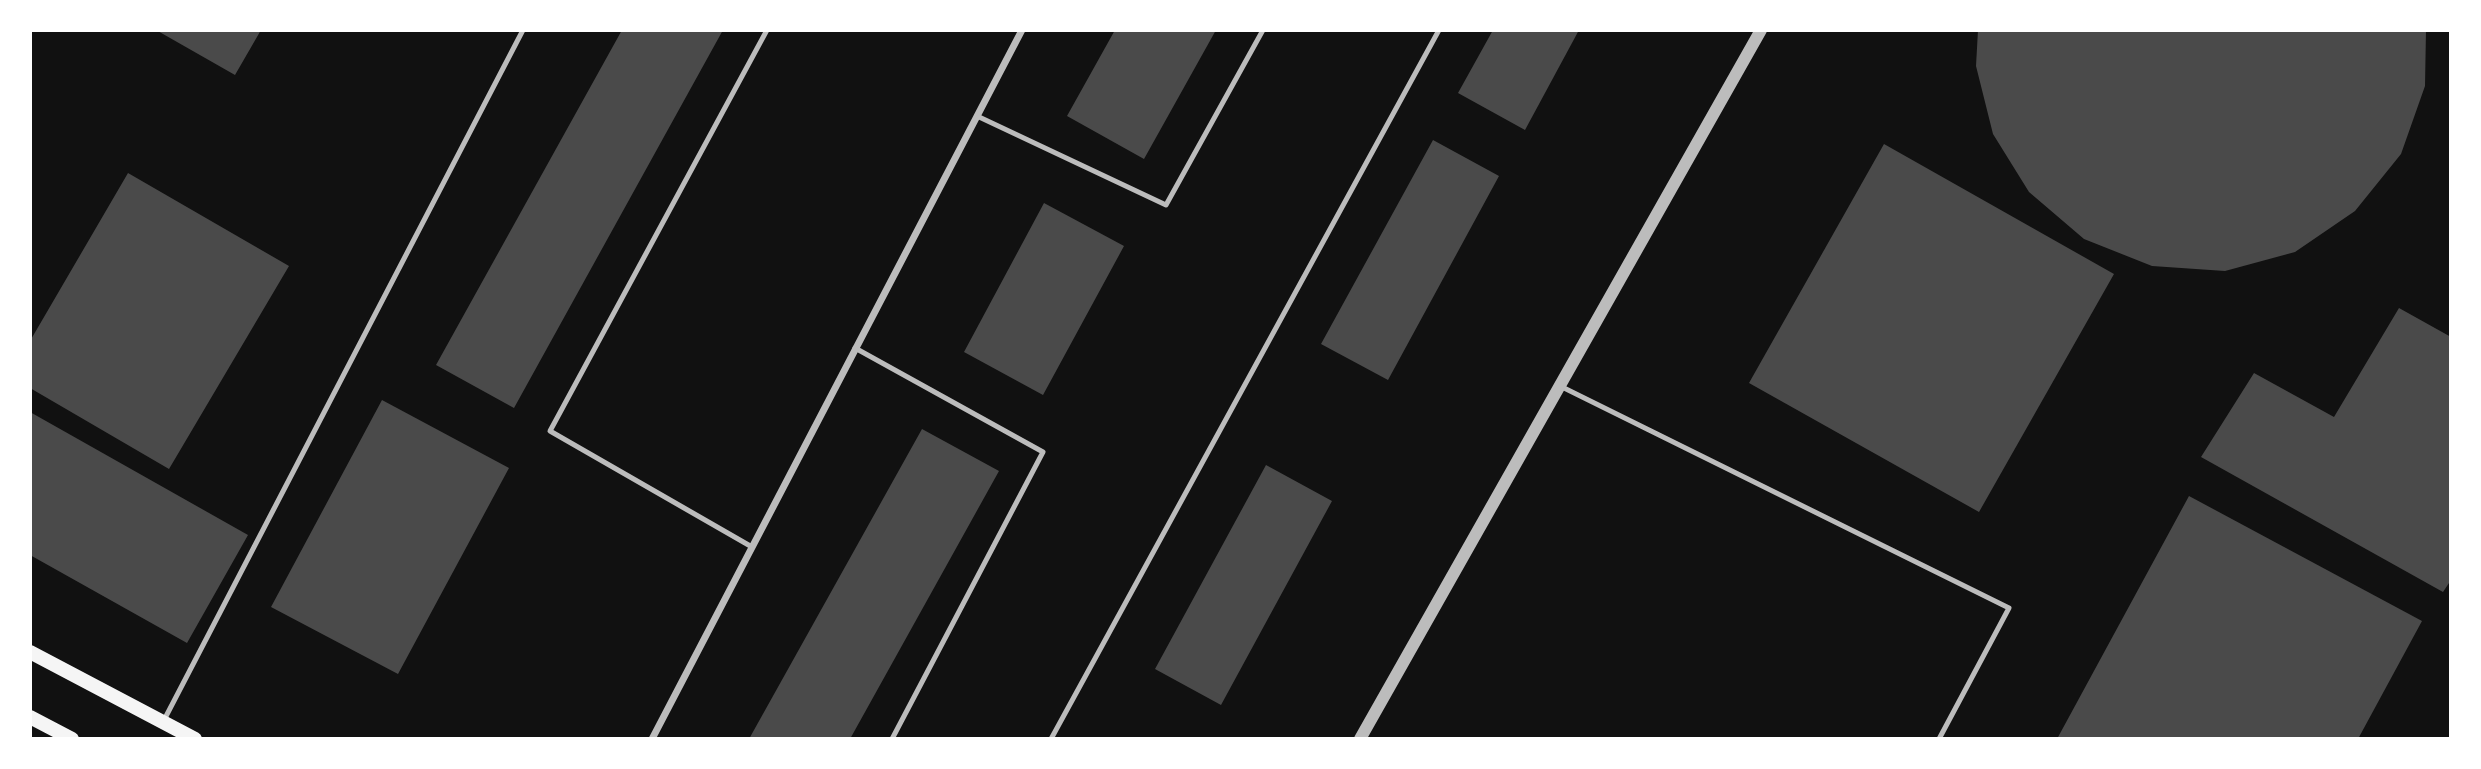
<!DOCTYPE html>
<html>
<head>
<meta charset="utf-8">
<style>
	body { margin:0 }
	#map { position:relative; width:2481px; height:769px; overflow:hidden; background:#111; font-family:"Alegreya Sans",sans-serif }
	canvas { display:block }
	.frame { position:absolute; inset:0; border:32px solid #fff; pointer-events:none }
</style>
</head>
<body>
<div id="map">
<canvas width="2481" height="769"></canvas>
<div class="frame"></div>
</div>
<script>
const context = document.querySelector('canvas').getContext('2d');
context.lineJoin = 'round';
function fillPath(path, color) { context.fillStyle = color; context.fill(path, 'evenodd'); }
function strokePath(path, color, width, dash) { context.strokeStyle = color; context.lineWidth = width; context.lineCap = dash ? 'butt' : 'round'; context.setLineDash(dash || []); context.stroke(path); }
fillPath(new Path2D(`
	M156,30h105l-26,45z
	M622,30h101l-209,378 -78,-43z
	M1115,30h101l-72,129 -77,-43z
	M1493,30h86l-54,100 -67,-37z
	M1978,30h448l-1,56 -24,68 -46,57 -60,41 -70,19 -73,-5 -68,-27 -55,-47 -36,-58 -17,-68z
	M1433,140l66,36 -111,204 -67,-36z
	M1884,144l230,130 -135,238 -230,-129z
	M128,173l161,93 -120,203 -139,-81v-47z
	M1044,203l80,43 -81,149 -79,-43z
	M2399,308l52,29v243l-8,12 -242,-135 53,-84 80,44z
	M382,400l127,68 -111,206 -127,-67z
	M30,412l218,123 -61,108 -157,-88z
	M922,429l77,42 -149,268h-101z
	M1266,465l66,36 -111,204 -66,-36z
	M2189,496l233,125 -64,118h-301z`), '#4a4a4a');
strokePath(new Path2D(`
	M977,116l189,89 97,-175
	M855,348l188,104 -151,287
	M1560,386l449,222 -70,131
	M752,547l-202,-116 217,-401
	M163,722l360,-692
	M1051,739l388,-709`), '#bcbcbc', 5);
strokePath(new Path2D(`
	M652,739l370,-709`), '#bcbcbc', 7);
strokePath(new Path2D(`
	M1360,739l401,-709`), '#bcbcbc', 12);
strokePath(new Path2D(`
	M30,652l165,87
	M30,717l42,22`), '#f5f5f5', 14);
</script>
</body>
</html>
